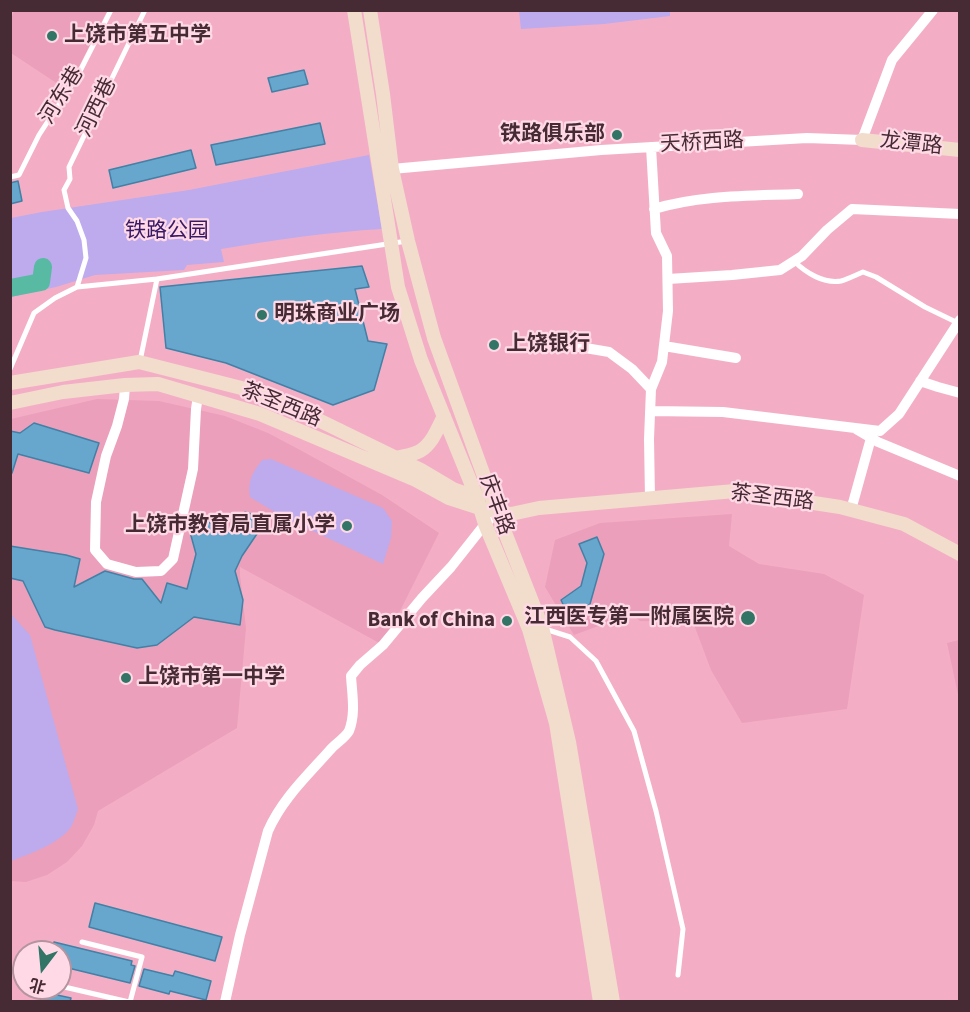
<!DOCTYPE html>
<html>
<head>
<meta charset="utf-8">
<style>
	body { margin:0 }
	#map { position:relative; width:970px; height:1012px; overflow:hidden; background:#f3aec6; font-family:"Source Sans 3","Noto Sans SC",sans-serif }
	canvas { display:block }
	.frame { position:absolute; inset:0; border:12px solid #462a34; pointer-events:none }
	.north { position:absolute; left:12px; top:940px; width:60px; height:60px; box-sizing:border-box; background:#ffdae6; border:2px solid #b5949f; border-radius:50%; rotate:196deg; font-size:16px; font-weight:700; line-height:24px; text-align:center; color:#462a34 }
	.north::after { content:''; display:block; margin:auto; width:21px; height:27px; background:#327566; clip-path:polygon(50% 0,100% 100%,50% 72%,0 100%) }
</style>
</head>
<body>
<div id="map">
<canvas width="970" height="1012"></canvas>
<div class="frame"></div>
<div class="north">北</div>
</div>
<script>
const context = document.querySelector('canvas').getContext('2d');
context.lineJoin = 'round';
function fillPath(path, color) { context.fillStyle = color; context.fill(path, 'evenodd'); }
function strokePath(path, color, width, dash) { context.strokeStyle = color; context.lineWidth = width; context.lineCap = dash ? 'butt' : 'round'; context.setLineDash(dash || []); context.stroke(path); }
function drawText(font, color, halo, rows, align = 'center') {
  context.font = font + ' "Source Sans 3","Noto Sans SC",sans-serif'; context.lineWidth = 4.5; context.setLineDash([]); context.textBaseline = 'middle'; context.strokeStyle = halo; context.fillStyle = color; for (const [text, x, y, turn = 0] of rows) {
    context.save(); context.translate(x, y); context.rotate((+turn || 0) * Math.PI / 180); context.textAlign = isNaN(turn) ? turn : align; if (halo) context.strokeText(text, 0, 0); context.fillText(text, 0, 0); context.restore();
  }
}
fillPath(new Path2D(`
	M14,11h93l-40,79 -56,-37v-34z
	M97,399l62,2 66,15 43,17 34,18 80,44 57,38 -56,112 -143,-78v8l6,53 -9,100 -139,83 -4,14 -12,21 -15,16 -20,13 -21,7 -15,-1v-462z
	M732,514l-3,32 30,18 65,10 40,21 -17,114 -105,14 -31,-53 -18,-48 -53,-1 -9,-7 -57,21 -29,-48 10,-47 45,-17z
	M959,640l1,59h-1l-12,-56z`), '#eb9fba');
fillPath(new Path2D(`
	M670,11v5l-66,8 -83,5 -2,-18z
	M369,155l13,74c-54,3 -107,11 -161,20l3,13 -37,3 -3,5 -89,5 -39,12 -45,10v-79l31,-6 147,-22z
	M271,459l112,49 9,13 -1,17 -8,26 -100,-47 -33,-20c-3,-16 3,-25 12,-37z
	M11,614l19,21 48,174c-2,5 -4,13 -7,18 -12,17 -42,27 -60,34z`), '#bdabed');
strokePath(new Path2D(`
	M10,288l31,-6 2,-15`), '#59baa4', 18);
const building = new Path2D(`
	M304,70l4,14 -36,8 -4,-14z
	M320,123l5,21 -109,21 -5,-20z
	M191,150l5,18 -83,20 -4,-18z
	M18,181l4,20 -12,3v-21z
	M362,266l7,21 -14,2 13,52 19,3 -13,46 -41,15 -107,-42 -60,-15 -6,-61z
	M34,423l65,20 -10,30 -71,-19 -6,19h-2v-42l10,2z
	M245,512l22,7 -25,37 -7,15 8,29 -3,25 -46,-8 -37,28 -20,3 -82,-18 -10,-3 -22,-46 -13,-3v-32l56,9 14,4 -6,28 31,-16 29,8h8l19,24 6,-20 20,6 9,-35 -6,-22 8,-15 33,16z
	M597,537l7,17 -14,50 -20,15 -9,-19 20,-14 6,-23 -8,-19z
	M95,903l127,34 -7,24 -126,-34z
	M54,942l78,19 -1,4 4,1 -5,17 -70,-17v-14h-9z
	M144,969l29,7 2,-5 36,10 -5,19 -36,-9 -1,3 -30,-8z
	M43,992l28,6 -1,4h-30z`);
fillPath(building, '#67a6cd');
strokePath(building, '#4280a5', 1.5);
strokePath(new Path2D(`
	M10,177l9,-2 20,-40 39,-60 33,-65
	M794,261c12,12 30,23 47,20 7,-2 15,-6 22,-9l13,5 49,30 33,16
	M77,287l9,-29 -2,-18 -7,-19 -9,-13 -4,-18 6,-11 -1,-12 76,-157
	M140,361l17,-82 250,-38
	M10,369l24,-56 21,-15 22,-11 80,-8
	M545,629l25,8 26,24 38,70 22,80 27,118 -5,46
	M82,942l60,15 -12,45
	M60,986l69,16`), '#fff', 5);
strokePath(new Path2D(`
	M392,169l209,-19 206,-12 55,2 30,-80 41,-50
	M654,209c46,-14 96,-13 144,-15
	M668,279l64,-4 48,-5 22,-14 25,-26 25,-21 108,5
	M562,344l47,8 23,17 19,20
	M664,346l72,12
	M920,381l18,6 22,6
	M125,385l-1,14 -7,27 -11,30 -10,46 -1,48 12,14 29,8 25,-1 12,-12 20,-90 3,-60 2,-13
	M650,411l73,1 157,19 19,-17 61,-94
	M856,429l22,13 82,34
	M650,498l-1,-59 2,-50 11,-27 6,-51 -1,-55 -11,-23 -5,-86
	M851,510l20,-72
	M225,1002l15,-67 28,-104c14,-32 39,-55 62,-81 5,-6 15,-12 19,-19 7,-18 3,-37 2,-55l9,-11 23,-20 39,-47 29,-31 34,-43 12,-12`), '#fff', 10);
strokePath(new Path2D(`
	M354,10l44,277 23,73 56,138 8,26 44,105 27,94 44,279
	M370,10l13,84 9,75 16,72 26,97 63,174 45,115 27,115 44,260
	M862,140l98,10
	M10,383l129,-21 126,32 156,76 32,19 25,9
	M10,403l53,-11 62,-7 33,-1 102,30 156,66 33,18 31,10 31,6 28,-6 196,-17 105,16 64,17 56,30
	M396,458c7,-2 17,-3 24,-7 12,-7 18,-23 24,-35`), '#f2ddcd', 14);
for (const [x, y, r, color] of [
	[52,36,6,"#327566"],
	[617,135,6,"#327566"],
	[262,315,6,"#327566"],
	[494,345,6,"#327566"],
	[347,526,6,"#327566"],
	[748,618,8,"#327566"],
	[507,621,6,"#327566"],
	[126,678,6,"#327566"]
]) { const dot = new Path2D(); dot.arc(x, y, r, 0, 2 * Math.PI); context.fillStyle = color; context.fill(dot); strokePath(dot, '#ffdae6', 2); }
drawText('bold 21px', '#462a34', '#ffdae6', [
	["上饶市第五中学",64,36],
	["铁路俱乐部",605,135,"right"],
	["明珠商业广场",274,315],
	["上饶银行",506,345],
	["上饶市教育局直属小学",335,526,"right"],
	["江西医专第一附属医院",734,618,"right"],
	["Bank of China",495,621,"right"],
	["上饶市第一中学",138,678]
], 'left');
drawText('21px', '#462a34', '#ffdae6', [
	["河东巷",63,96,-58],
	["河西巷",98,108,-64],
	["天桥西路",702,144,-3],
	["龙潭路",911,145,6],
	["茶圣西路",281,406,22],
	["茶圣西路",772,499,7],
	["庆丰路",495,505,70]
]);
drawText('21px', '#381966', '#ffdae6', [
	["铁路公园",167,232]
]);
</script>
</body>
</html>
